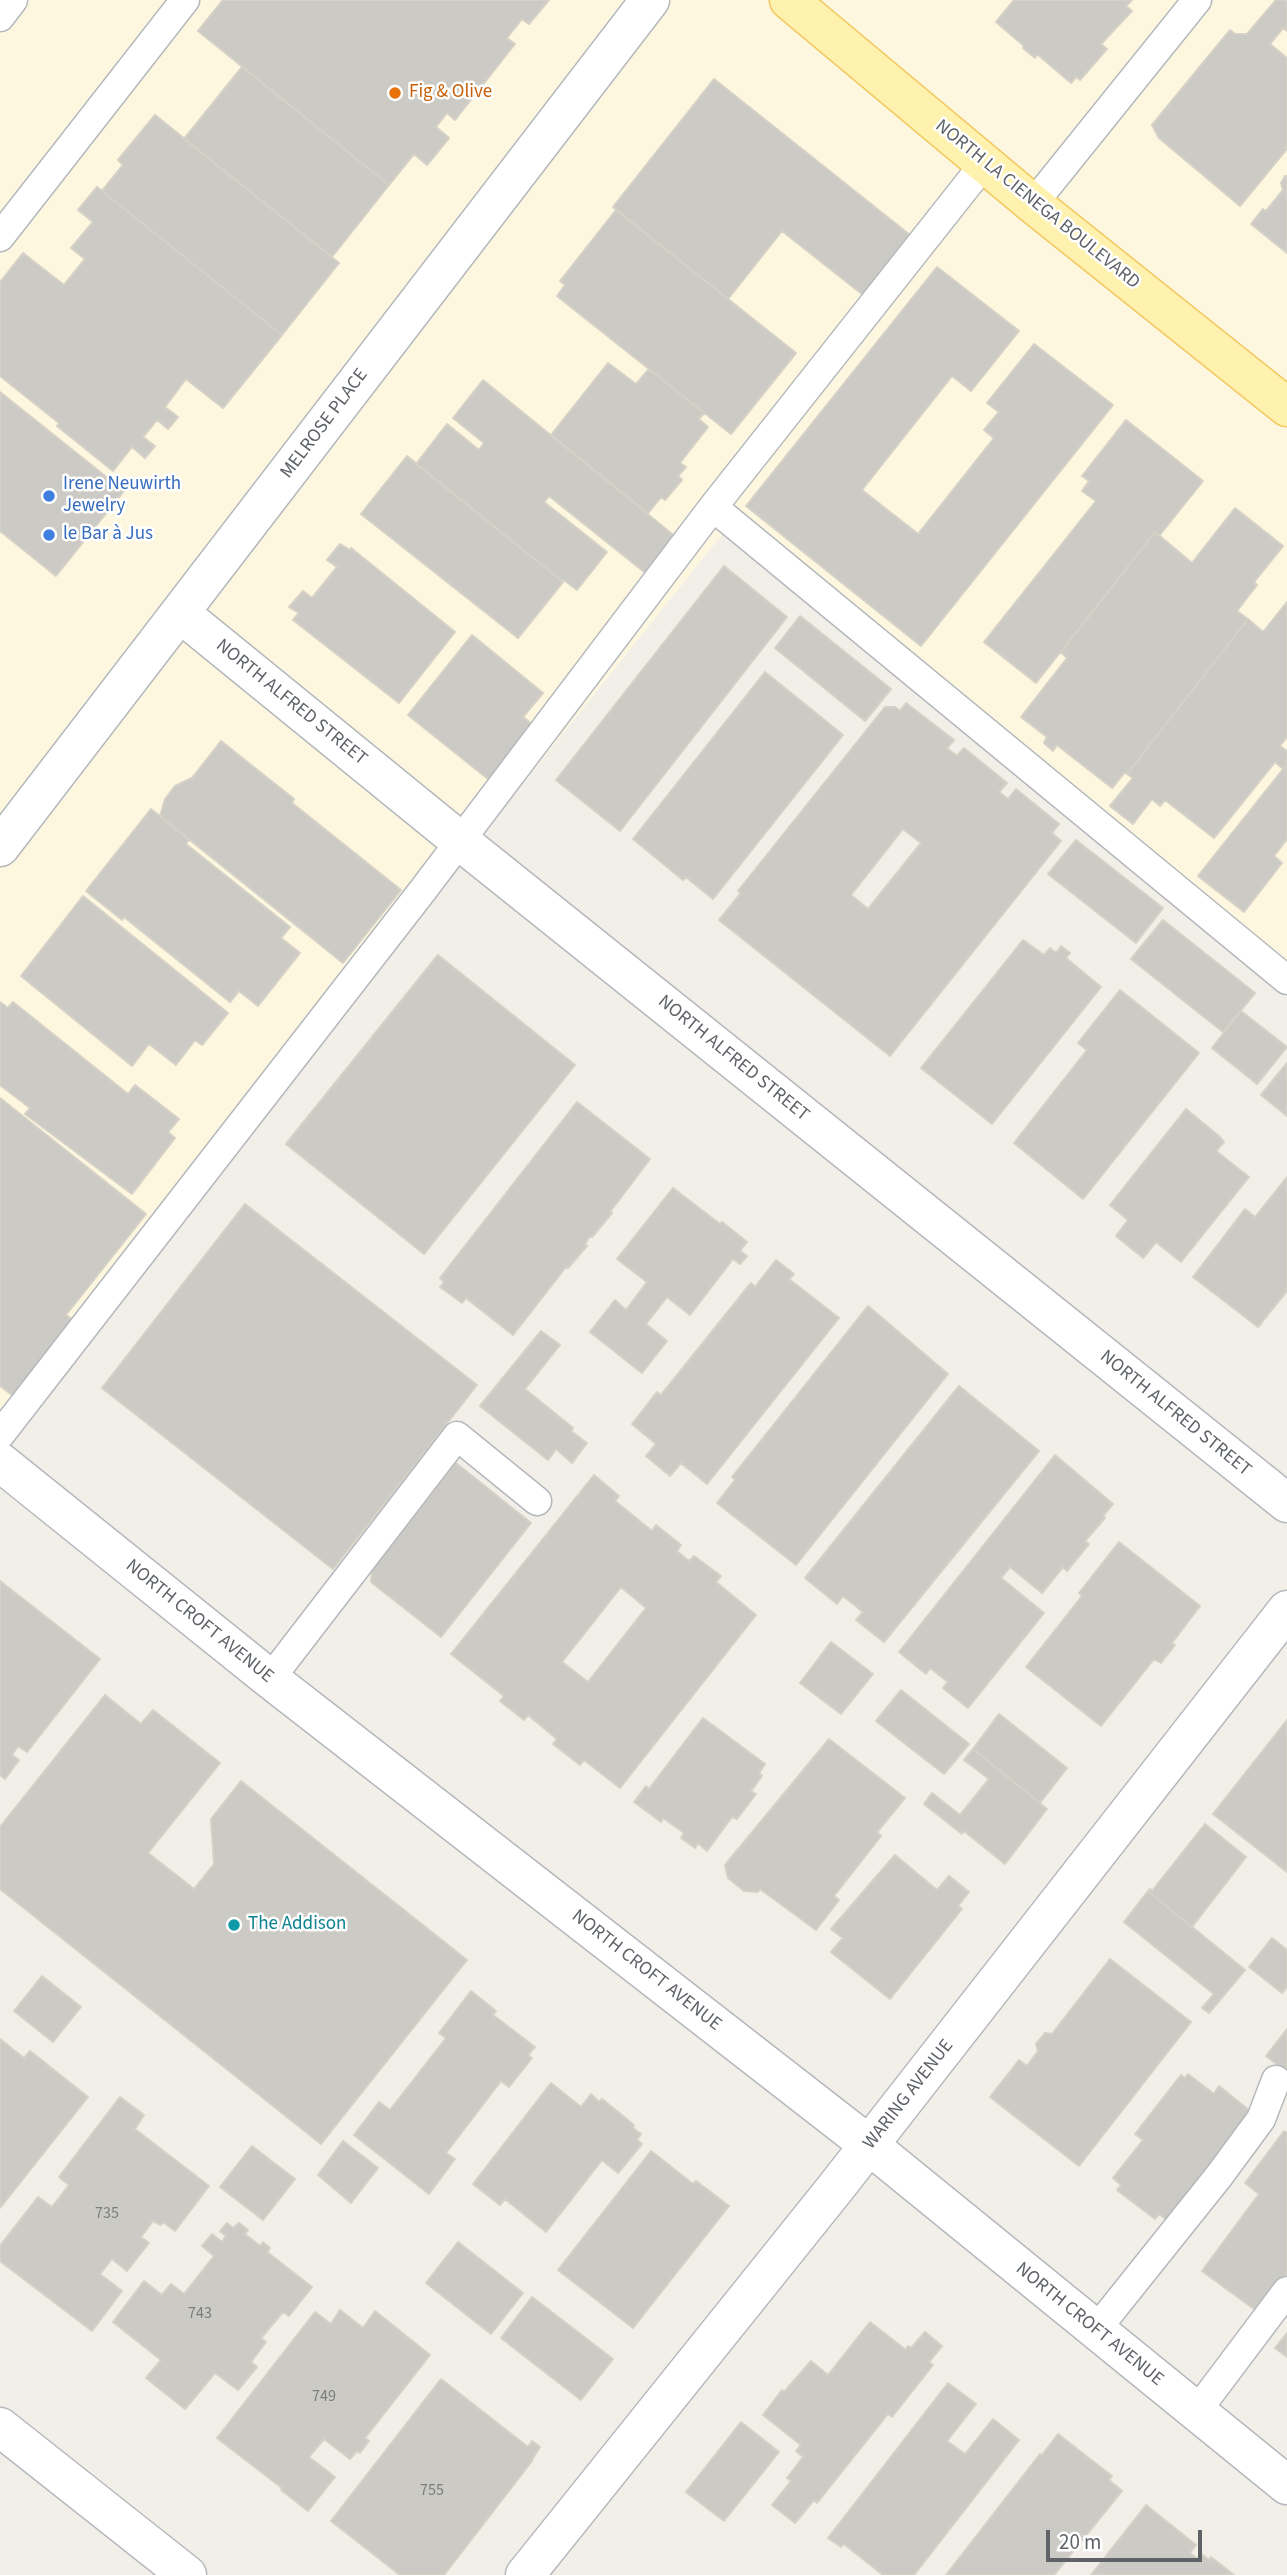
<!DOCTYPE html>
<html>
<head>
<meta charset="utf-8">
<style>
	body { margin:0 }
	#map { position:relative; width:1287px; height:2575px; overflow:hidden; background:#f1efe8; font-family:"Source Sans 3",sans-serif }
	canvas { display:block }
	.scale { position:absolute; left:1046px; top:2530px; width:156px; height:32px; box-sizing:border-box; border:4px solid #5f6368; border-top:0; padding-left:9px; font-size:21px; line-height:24px; white-space:nowrap; color:#5f6368; -webkit-text-stroke:5px #fff; paint-order:stroke }
</style>
</head>
<body>
<div id="map">
<canvas width="1287" height="2575"></canvas>
<div class="scale">20 m</div>
</div>
<script>
const context = document.querySelector('canvas').getContext('2d');
context.lineJoin = 'round';
function fillPath(path, color) { context.fillStyle = color; context.fill(path, 'evenodd'); }
function strokePath(path, color, width, dash) { context.strokeStyle = color; context.lineWidth = width; context.lineCap = dash ? 'butt' : 'round'; context.setLineDash(dash || []); context.stroke(path); }
function drawText(font, color, halo, rows, align = 'center') {
  context.font = font + ' "Source Sans 3",sans-serif'; context.lineWidth = 5; context.setLineDash([]); context.textBaseline = 'middle'; context.strokeStyle = halo; context.fillStyle = color; for (const [text, x, y, turn = 0] of rows) {
    context.save(); context.translate(x, y); context.rotate((+turn || 0) * Math.PI / 180); context.textAlign = isNaN(turn) ? turn : align; if (halo) context.strokeText(text, 0, 0); context.fillText(text, 0, 0); context.restore();
  }
}
fillPath(new Path2D(`
	M0,0h1287v966l-558,-440 -729,911z`), '#fef7e0');
const building = new Path2D(`
	M223,0h326l-20,24 -7,-5 -15,19 8,6 -60,76 -8,-7 -11,14 13,11 -22,27 -13,-11 -25,31 -191,-154z
	M1014,0h118l-6,6 6,5 -31,33 6,5 -27,31 -4,-3 -5,6 -34,-29 -2,4 -12,-10 1,-2 -28,-24z
	M1276,0h11v31l-4,-3 -13,16 17,14v91l-47,57 -81,-68 -7,-13 78,-95 5,4h12z
	M242,67l147,118 -57,72 -148,-118z
	M714,79l206,164 -48,59 -90,-71 -54,68 -115,-92z
	M155,115l184,148 -57,72 -180,-144 21,-26 -5,-5z
	M1285,176h2v77l-36,-29 12,-15 3,2 17,-21 -2,-7z
	M97,187l185,148 -59,73 -37,-29 -21,28 13,10 -10,12 -11,-9 -14,17 12,9 -10,12 -13,-11 -19,24 -56,-45 2,-3 -59,-47v-94l23,-29 41,32 21,-26 -14,-11 22,-26 -15,-12z
	M616,210l180,143 -65,81 -174,-138 8,-11 -5,-4z
	M937,267l82,64 -48,60 -19,-15 -90,114 56,44 76,-96 -10,-8 15,-18 -12,-9 47,-59 79,61 -192,241 -175,-140z
	M608,363l28,21 13,-15 55,44 -5,6 9,8 -28,36 6,4 -8,9 4,4 -17,20 -4,-3 -13,16 -97,-78z
	M483,380l194,158 -29,37 -99,-79 -5,6 63,50 -30,38 -13,-10 -1,2 -147,-118 31,-40 32,26 5,-7 -31,-25z
	M0,392l124,99 -68,85 -56,-45z
	M1126,420l77,61 -44,55 -4,-4 -119,151 -52,-41 112,-141 -14,-10 7,-10 -7,-5z
	M407,456l156,126 -45,56 -157,-124z
	M1235,508l48,38 -29,36 3,3 -20,26 11,8 -121,155 -2,-2 -13,16 -55,-43 -4,6 -9,-8 3,-6 -26,-20 46,-59 -6,-6 94,-120 37,31z
	M340,544l10,6 1,-2 104,84 -56,71 -106,-83 6,-7 -10,-6 14,-16 9,7 25,-31 -10,-7z
	M724,566l63,51 -167,214 -64,-51z
	M1287,602v135l-7,9 7,5v13l-4,5 -8,-7 -61,76 -49,-38 -5,6 -8,-7 -19,25 -23,-18 23,-28 -6,-4 121,-155 15,13z
	M800,616l91,73 -26,32 -90,-73z
	M472,635l71,58 -20,24 10,8 -40,58 -85,-68z
	M765,672l78,63 -130,164 -27,-22 -3,3 -50,-41z
	M906,703l48,37 -7,8 10,8 7,-8 43,35 -8,9 9,7 8,-10 43,35 -7,9 9,8 -171,215 -171,-136 22,-27 -3,-2 147,-184h10l5,4zM903,829l18,14 -53,66 -17,-14z
	M221,741l73,58 -2,4 109,87 -58,73 -183,-147 5,-17 10,-13 17,-8z
	M1287,764v75l-13,17 8,7 -38,49 -46,-36z
	M151,809l38,31 -3,4 104,83 -9,11 19,15 -42,53 -19,-15 -9,11 -106,-85 -2,3 -36,-29z
	M1076,840l87,68 -27,35 -88,-69z
	M83,896l145,117 -26,32 -7,-5 -19,25 -27,-21 -17,22 -111,-90z
	M1163,920l92,73 -32,39 -92,-73z
	M1023,940l21,15 6,-7 6,5 5,-7 9,7 -4,5 35,29 -109,137 -71,-56z
	M438,955l137,110 -151,189 -138,-110z
	M1120,990l79,63 -116,146 -69,-56 73,-93 -9,-7z
	M0,1002l8,6 5,-6 115,92 7,-9 44,34 -11,13 7,6 -43,56 -107,-80 5,-6 -30,-23z
	M1241,1011l46,36 -30,37 -45,-36z
	M1287,1063v53l-26,-21z
	M0,1098l146,116 -80,101 10,7 -60,76 -16,-12z
	M577,1102l73,57 -40,53 2,1 -20,24 -2,-1 -5,8 2,2 -19,22 -2,-1 -53,68 -47,-37 -4,5 -22,-16 4,-5 -4,-4z
	M1186,1109l34,28 4,5 -8,9 33,26 -68,85 -25,-20 -13,16 -27,-22 12,-16 -18,-15z
	M1287,1177v114l-29,36 -65,-50 52,-68 10,8z
	M673,1188l47,36 2,-2 25,20 -7,9 7,5 -7,8 -7,-5 -43,56 -23,-18 -21,27 21,17 -25,32 -52,-41 25,-32 11,10 21,-28 -30,-23z
	M245,1204l232,181 -144,184 -231,-181z
	M776,1260l18,14 -5,5 50,39 -132,166 -26,-21 -11,13 -24,-20 10,-12 -24,-20 25,-32 4,3 90,-112 4,4z
	M868,1306l80,68 -152,191 -79,-62 18,-23 -3,-3z
	M541,1331l19,14 -35,44 48,39 -2,3 16,12 -15,20 -16,-14 -8,11 -68,-54z
	M959,1386l80,65 -155,191 -28,-22 7,-8 -20,-16 -6,8 -32,-26z
	M1055,1455l58,49 -10,12 2,2 -20,23 4,3 -22,27 -4,-4 -21,26 -32,-26 -9,11 43,35 -76,95 -25,-20 5,-6 -18,-14 -4,6 -27,-22z
	M456,1463l75,60 -90,114 -70,-55 1,-12z
	M594,1475l25,21 -4,5 37,30 4,-6 25,20 -4,6 12,10 5,-5 27,20 -5,6 40,33 -136,173 -36,-28 -4,5 -27,-21 4,-5 -29,-24 -4,5 -24,-19 4,-5 -53,-42zM621,1587l25,21 -58,74 -26,-20z
	M1119,1542l81,64 -28,37 3,2 -14,18 -7,-4 -53,67 -75,-59 56,-71 -3,-3z
	M0,1581l100,78 -73,93 -9,-6 -6,9 7,5 -14,19 -5,-4z
	M831,1642l42,32 -32,40 -41,-31z
	M901,1690l68,54 -25,30 -68,-53z
	M105,1695l36,29 12,-14 67,53 -72,90 46,36 20,-25 -3,-45 30,-38 226,179 -146,184 -321,-255v-62z
	M999,1714l68,54 -27,35 -67,-54z
	M703,1718l62,46 -6,9 3,3 -11,15 5,3 -19,25 -5,-2 -25,34 -9,-8 -3,5 -14,-10 3,-5 -21,-15 -2,4 -27,-20 12,-16 3,3z
	M1287,1720v152l-74,-58z
	M829,1739l76,59 -28,34 4,4 -47,60 5,4 -23,30 -56,-41 -2,3 -14,-1 -16,-13 -3,-13z
	M973,1749l74,60 -42,55 -41,-33 -2,3 -38,-30 8,-11 28,22 29,-36 -25,-19z
	M1205,1824l41,33 -54,70 -44,-36 2,-2 2,2z
	M895,1855l42,35 12,-14 20,16 -11,14 4,3 -72,90 -59,-47 12,-14 -12,-9z
	M1148,1891l97,79 -36,43 -7,-5 12,-14 -90,-72z
	M1272,1938l15,12v37l-5,6 -33,-26z
	M1110,1959l81,63 -112,144 -89,-69 29,-37 8,6 11,-15 -2,-7 9,-11 7,1z
	M42,1976l39,31 -28,35 -39,-31z
	M471,1991l25,20 -3,4 42,32 -7,8 4,3 -23,29 -8,-6 -55,72 9,6 -26,35 -75,-59 25,-33 11,8 56,-72 -7,-5z
	M1287,2029v43l-21,-16z
	M0,2039l24,19 6,-7 58,46 -88,111z
	M1188,2074l26,20 5,-8 31,25 -4,5 2,1 -81,103 -8,-6 -4,5 -38,-29 4,-5 -8,-7 30,-38 -8,-6 46,-59 4,3z
	M551,2083l30,24 10,-13 8,8 3,-3 32,26 -1,3 8,6 -4,6 5,4 -24,29 -16,-13 -56,72 -41,-33 -5,6 -27,-21z
	M120,2097l24,18 -9,14 74,57 -34,45 -12,-9 -2,3 -8,-4 -12,16 8,6 -22,28 -15,-12 -12,15 22,17 -30,40 -92,-70v-15l38,-49 14,10 17,-22 -10,-8z
	M1284,2131l3,2v140l-29,39 -56,-41 57,-77 -14,-11z
	M343,2141l35,27 -27,35 -33,-28z
	M252,2146l43,33 -32,41 -43,-33z
	M651,2151l42,33 3,-3 33,25 -96,122 -75,-58z
	M227,2223l6,5 6,-5 9,7 -3,4 15,12 3,-4 7,6 -3,4 45,35 -23,29 -6,-4 -22,26 5,4 -15,20 6,5 -19,23 -23,-17 -30,36 -39,-31 15,-18 -48,-38 31,-41 18,14 9,-11 13,10 30,-38 -12,-10 10,-12 10,8 4,-6 -6,-5z
	M458,2242l65,51 -32,41 -65,-51z
	M532,2297l81,62 -32,41 -80,-62z
	M340,2310l23,18 12,-17 55,44 -65,83 4,3 -9,12 -3,-2 -7,8 -26,-20 -15,18 26,20 -27,34 -27,-21 1,-2 -65,-50 98,-126 16,12z
	M870,2322l36,28 2,-4 3,2 14,-16 17,14 -13,16 4,3 -41,52 -4,-3 -71,89 -3,-3 -19,23 -23,-18 19,-24 -4,-3 16,-21 -7,-6 5,-6 -38,-30 19,-25 2,2 27,-31 17,14z
	M1287,2333v24l-12,-9z
	M441,2379l87,68 4,-6 8,6 -9,14h1l-88,114h-44l-69,-54z
	M948,2383l28,21 -29,37 18,13 28,-35 26,21 -105,135h-31l-39,-31 -3,3 -13,-9z
	M741,2422l38,30 -55,69 -38,-29z
	M1058,2434l54,42 -3,4 13,11 -68,84h-108l94,-121 2,1z
	M1146,2505l50,40 -6,8 9,7 4,-5 6,5 2,-3 23,18h-143z`);
fillPath(building, '#cccac5');
strokePath(building, '#d6d1c6', 2);
const service = new Path2D(`
	M0,17l13,-17
	M1033,204l164,-204
	M0,237l185,-237
	M713,507l574,473
	M0,1435l423,-545 290,-383 271,-343
	M270,1679l187,-243 80,65
	M1095,2331l124,-155 42,-57 15,-39
	M1196,2412l91,-121`);
const minor = new Path2D(`
	M180,613l280,228 827,662
	M0,847l650,-847
	M0,1462l270,217 599,466 418,340
	M0,2427l187,148
	M525,2575l312,-389 450,-576`);
const primary = new Path2D(`
	M789,0l244,204 254,203`);
strokePath(service, '#b5b8bc', 31);
strokePath(minor, '#b5b8bc', 41);
strokePath(primary, '#f2c960', 41);
strokePath(service, '#fff', 28);
strokePath(minor, '#fff', 38);
strokePath(primary, '#fff2af', 38);
for (const [x, y, r, color] of [
	[395,93,7,"#e8710a"],
	[49,496,7,"#3f7fe0"],
	[49,535,7,"#3f7fe0"],
	[234,1925,7,"#0f9aa8"]
]) { const dot = new Path2D(); dot.arc(x, y, r, 0, 2 * Math.PI); context.fillStyle = color; context.fill(dot); strokePath(dot, '#fff', 2.5); }
drawText('16px', '#7a7d7f', null, [
	["735",107,2214],
	["743",200,2314],
	["749",324,2397],
	["755",432,2491]
]);
drawText('19px', '#c56008', '#fff', [
	["Fig & Olive",409,93]
], 'left');
drawText('19px', '#5f6368', '#fff', [
	["NORTH LA CIENEGA BOULEVARD",1037,205,39],
	["MELROSE PLACE",325,424,-53],
	["NORTH ALFRED STREET",291,703,39],
	["NORTH ALFRED STREET",733,1059,39],
	["NORTH ALFRED STREET",1175,1414,39],
	["NORTH CROFT AVENUE",199,1622,39],
	["NORTH CROFT AVENUE",646,1971,38],
	["WARING AVENUE",909,2095,-52],
	["NORTH CROFT AVENUE",1089,2325,39]
]);
drawText('19px', '#366cbe', '#fff', [
	["Irene Neuwirth",63,485],
	["Jewelry",63,507],
	["le Bar à Jus",63,535]
], 'left');
drawText('19px', '#0d838f', '#fff', [
	["The Addison",248,1925]
], 'left');
</script>
</body>
</html>
